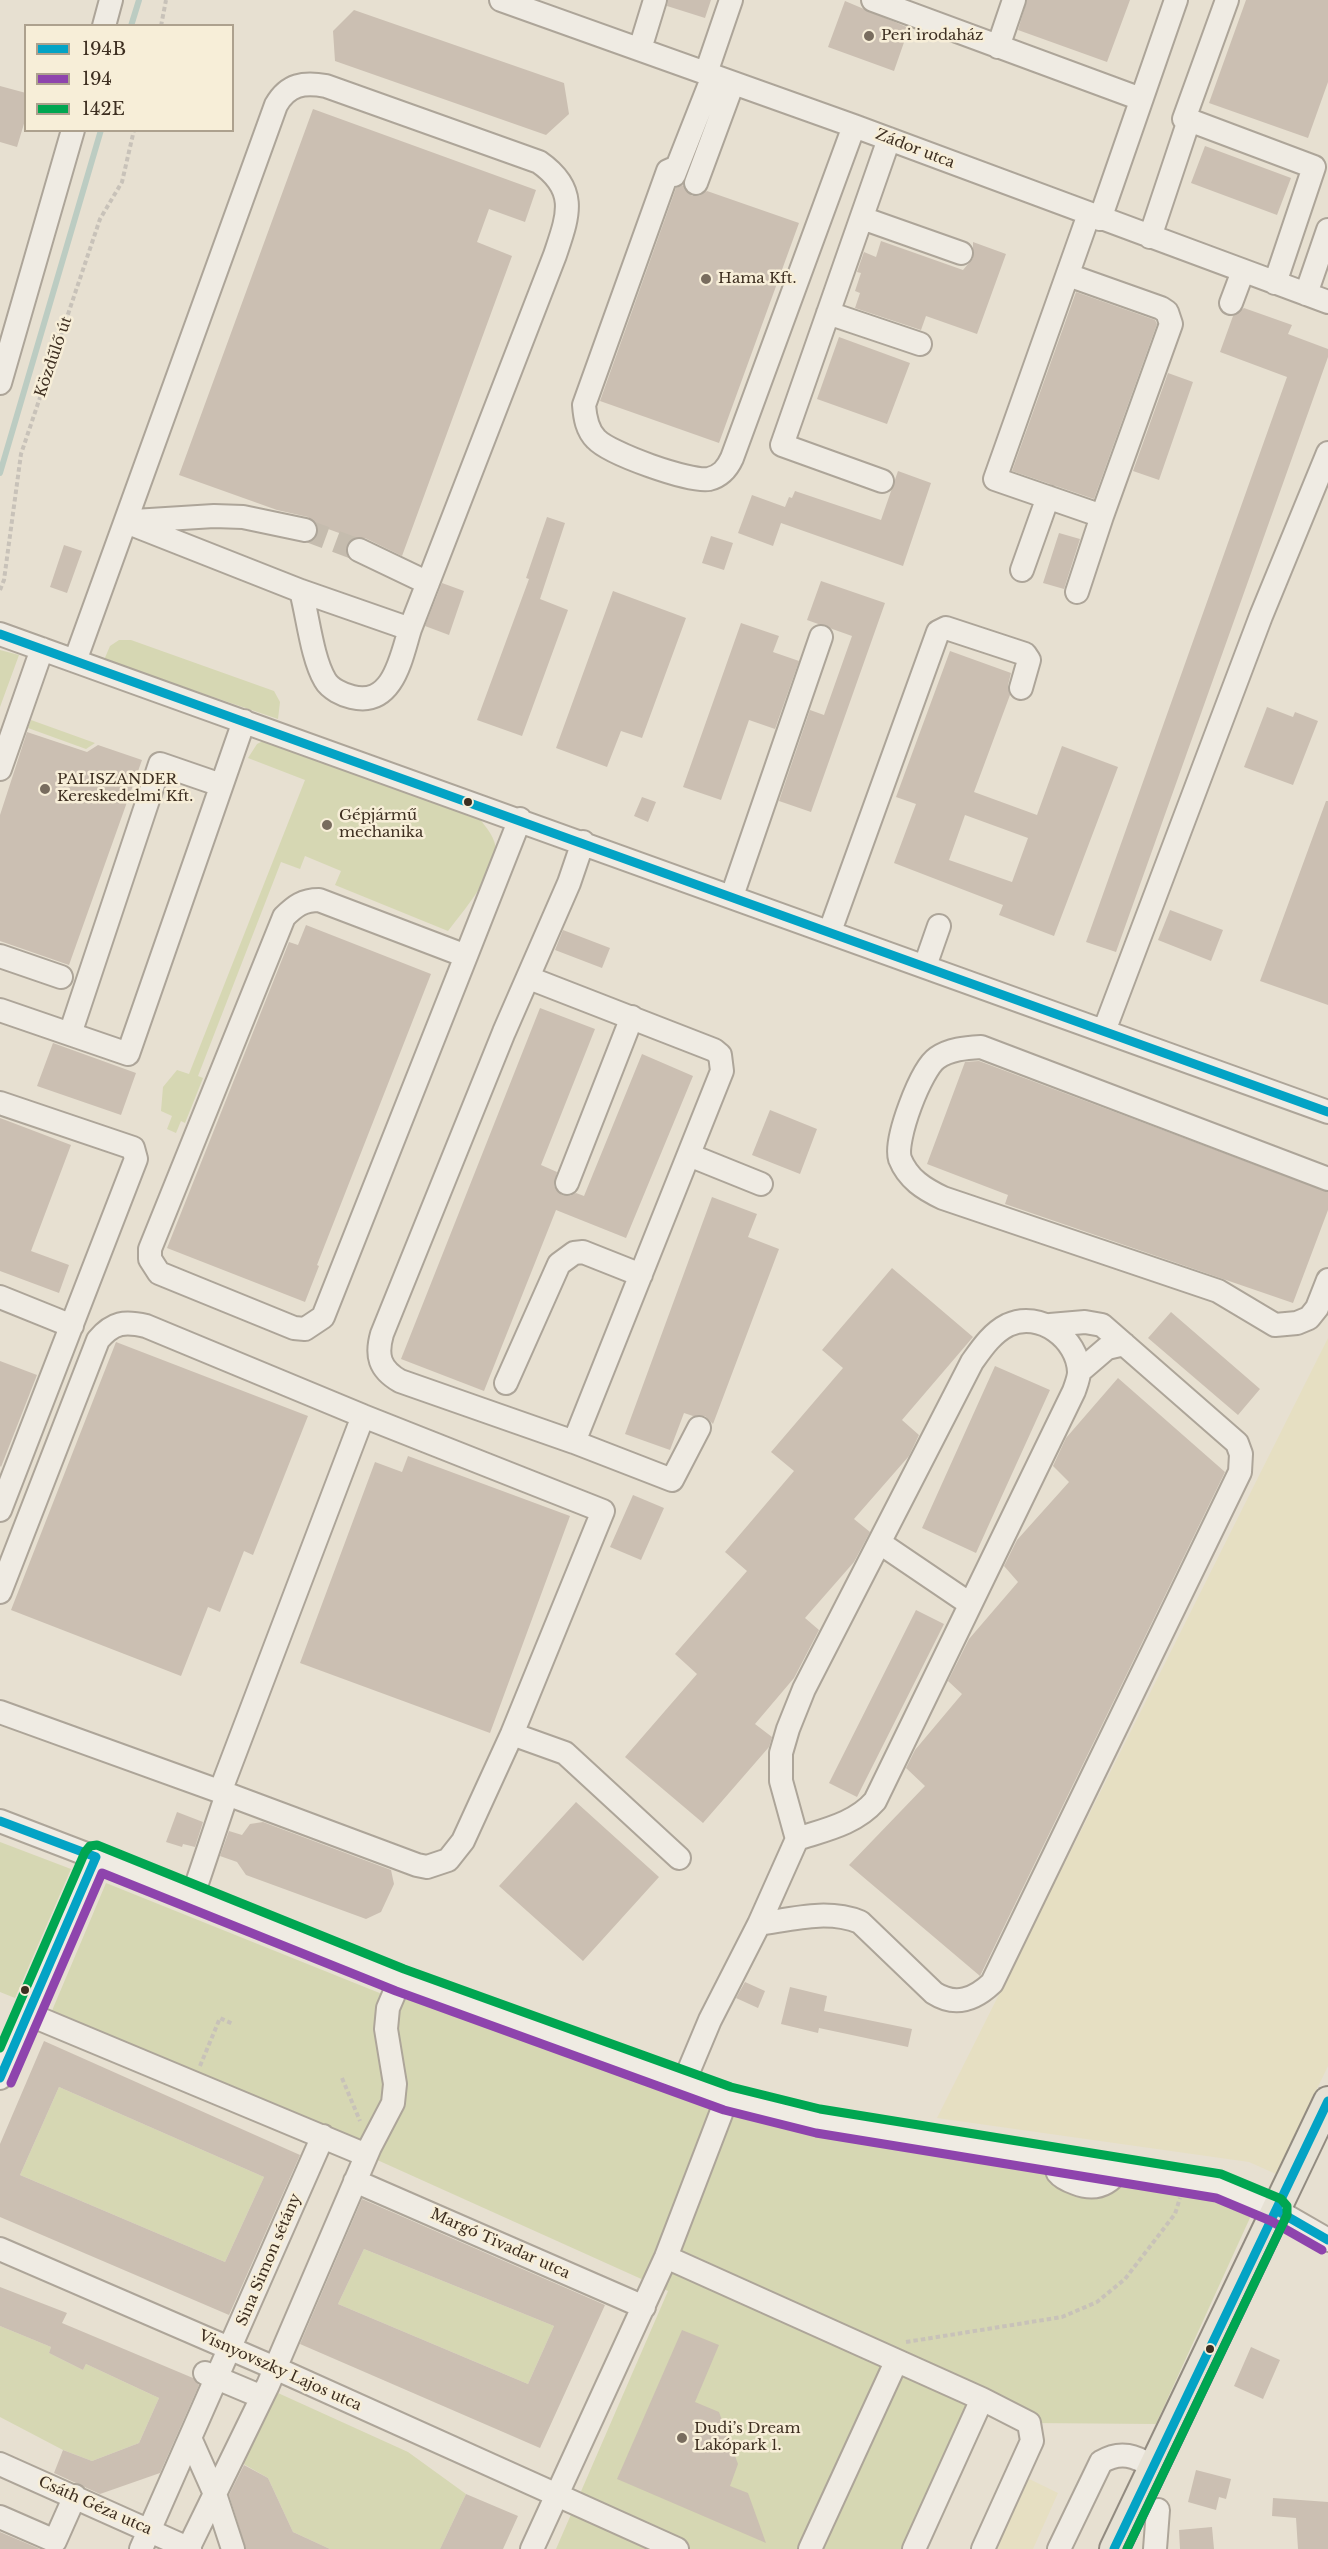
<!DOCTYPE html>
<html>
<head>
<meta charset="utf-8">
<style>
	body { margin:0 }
	#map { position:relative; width:1328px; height:2549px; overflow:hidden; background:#e7e0d1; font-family:"Libre Baskerville",serif }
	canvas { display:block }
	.legend { position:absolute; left:24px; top:24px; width:210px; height:108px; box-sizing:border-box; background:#f7eed8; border:2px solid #ada18e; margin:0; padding:8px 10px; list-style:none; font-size:18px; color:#3d2e20 }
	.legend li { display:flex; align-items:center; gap:12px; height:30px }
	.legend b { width:30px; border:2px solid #ada18e }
</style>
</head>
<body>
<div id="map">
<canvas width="1328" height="2549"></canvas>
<ul class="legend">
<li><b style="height:8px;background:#03a3c5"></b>194B</li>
<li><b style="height:8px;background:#8e44ad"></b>194</li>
<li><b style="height:8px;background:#00a651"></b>142E</li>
</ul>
</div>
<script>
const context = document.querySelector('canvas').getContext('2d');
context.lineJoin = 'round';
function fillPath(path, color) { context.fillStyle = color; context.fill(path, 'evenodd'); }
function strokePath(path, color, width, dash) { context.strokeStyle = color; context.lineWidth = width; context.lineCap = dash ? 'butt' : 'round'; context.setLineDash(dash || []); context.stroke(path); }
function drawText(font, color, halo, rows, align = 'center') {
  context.font = font + ' "Libre Baskerville",serif'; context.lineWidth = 5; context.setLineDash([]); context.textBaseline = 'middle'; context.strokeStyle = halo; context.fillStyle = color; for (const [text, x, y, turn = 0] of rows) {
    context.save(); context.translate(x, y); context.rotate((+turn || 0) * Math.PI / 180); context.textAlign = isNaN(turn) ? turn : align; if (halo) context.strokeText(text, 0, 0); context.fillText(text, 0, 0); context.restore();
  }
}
fillPath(new Path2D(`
	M1328,1338v728l-52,108 -27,-12 -312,-44z
	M1017,2473l41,20 -25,56h-50z`), '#e6dfc2');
fillPath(new Path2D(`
	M119,640h12l143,51 6,11 -2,17 -174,-59 6,-14z
	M0,650l19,5 -19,52z
	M31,720l64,23 -9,6 -58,-21z
	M269,738l210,80c7,9 17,20 17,33 -1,22 -34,62 -48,80l-113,-46 6,-14 -36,-15 -5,13 -19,-7 -83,214 5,2 -18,45 -4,-2 -5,12 -9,-4 5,-13 -11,-5 2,-24 14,-17 12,4 116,-294 -57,-22 9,-14z
	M0,1842l71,27 -56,129 -15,-6z
	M106,1883l286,115 8,-18 327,118 492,88 35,23 -98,215 -127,-1 -47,-24 -68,150h-358l112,-258 -617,-278z
	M59,2087l205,90 -39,85 -205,-87z
	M364,2249l190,77 -26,58 -190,-80z
	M0,2326l51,21 -2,6 34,17 3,-6 73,34 -20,45 -47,18 -29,-11 -63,-33z
	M278,2393l130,59 58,42 -26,55h-110l-37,-17 -25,-54 -28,-16z`), '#d6d7b3');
strokePath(new Path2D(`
	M131,26l8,-26
	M0,473l101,-343`), '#bcccc2', 6);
fillPath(new Path2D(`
	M668,0h43l-6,18 -38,-12z
	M1027,0h103l-23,62 -89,-32z
	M1246,0h82v82l-20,56 -99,-35z
	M845,1l64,27 -15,43 -66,-24z
	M354,10l210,73 5,31 -23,21 -211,-74 -2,-30z
	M0,86l26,7v24l-9,30 -17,-5z
	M313,109l223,81 -11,32 -36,-13 -12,33 35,14 -110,300 -37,-18h-12l-36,-13 -9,-8 -31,-7 -98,-35z
	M1205,146l86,32 -14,37 -86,-32z
	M683,185l9,11h7l8,-5 92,32 -80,220 -119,-42 76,-213z
	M881,241l82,29 10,-12v-16l33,12 -29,80 -51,-18 -5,14 -66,-22 5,-15 -5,-2 6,-18 -4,-1 7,-20 12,5z
	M1076,292l79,28 2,4 -63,175 -82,-28z
	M1244,308l48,17 -4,9 40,15v8l-212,595 -30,-10 201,-565 -67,-25 13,-36z
	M839,337l71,26 -23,61 -70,-25z
	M1168,373l25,9 -34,98 -26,-9z
	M898,471l33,12 -28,83 -122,-43 -8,23 -35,-13 14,-38 33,12 4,-10 3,1 3,-7 86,29z
	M547,517l18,6 -25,76 28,11 -46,126 -45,-16 52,-141 -3,-1z
	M1059,533l21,6 -16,50 -21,-6z
	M711,536l22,7 -9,27 -22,-7z
	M64,545l18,6 -15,42 -17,-6z
	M821,581l64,22 -74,209 -32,-11 31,-91 14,5 28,-79 -45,-16z
	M442,583l22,8 -15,44 -24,-9z
	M613,591l73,27 -44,120 -21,-7 -14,36 -51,-19z
	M741,623l38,13 -6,16 26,9 -24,68 -26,-9 -28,80 -38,-13z
	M950,651l61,22 -3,12 2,10 -36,97 63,23 25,-69 56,21 -64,169 -55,-21 4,-10 -109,-42 22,-59 -20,-7zM965,815l63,23 -16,44 -63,-22z
	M1267,707l26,10 2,-5 23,9 -25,64 -49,-18z
	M27,732l60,20 11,-7 44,15 -73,205 -69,-24v-126z
	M642,797l14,5 -8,20 -14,-6z
	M1326,801h2v204l-68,-24z
	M1170,910l53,20 -12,31 -53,-21z
	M306,925l125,49 -114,291 2,1 -14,36 -138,-54 122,-306 9,3z
	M563,930l47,18 -8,20 -47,-18z
	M540,1008l55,21 -54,136 16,7 -3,14 8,9 8,1 6,-3 8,3 58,-142 51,22 -67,162 -70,-28 -72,181 -83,-32z
	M53,1043l83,30 -15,42 -84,-29z
	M979,1061l349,131v18l-35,93 -288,-99 3,-9 -81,-31 38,-102z
	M770,1110l47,19 -17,45 -48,-19z
	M0,1118l71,27 -40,106 38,14 -10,28 -59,-22z
	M712,1197l45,17 -9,23 31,12 -66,175 -8,-8h-12l-9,-3 -14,37 -45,-16z
	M892,1268l81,69 -71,83 17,15 -10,21 -55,63 16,13 -16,30 -49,56 14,12 -25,48 -39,46 17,13 -3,10 -66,76 -78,-66 72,-83 -22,-20 72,-83 -22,-19 69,-81 -23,-19 72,-84 -21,-18z
	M1171,1312l89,77 -22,26 -90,-77z
	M116,1342l192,74 -55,139 -9,-4 -24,61 -12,-5 -27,69 -170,-66z
	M0,1361l37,14 -36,92 -1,-1z
	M995,1366l55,24 -74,163 -54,-25z
	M1118,1378l107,94 -245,504 -131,-111 76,-79 -19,-18 9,-18 47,-56 -14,-13 21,-42 49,-57 -14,-16 13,-26 52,-58 -16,-16 13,-28z
	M408,1456l162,60 -80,217 -190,-70 75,-201 27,10z
	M633,1495l31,13 -23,52 -31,-13z
	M916,1610l28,14 -87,173 -28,-14z
	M576,1802l83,75 -76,84 -84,-75z
	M177,1812l26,10 -8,25 -12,-3 -1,3 -16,-5z
	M263,1822l128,48 3,14 -13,28 -15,7 -120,-44 -9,-13 -17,-6 9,-25 13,4 8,-11z
	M745,1982l20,9 -7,17 -22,-10z
	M790,1987l37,9 -3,15 88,18 -4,18 -89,-19 -1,5 -37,-9z
	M44,2041l256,114 -71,160 -229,-98v-73zM59,2087l205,90 -39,85 -205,-87z
	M362,2199l243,106 -65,143 -240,-104zM364,2249l190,77 -26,58 -190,-80z
	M0,2287l67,26 -5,10 131,55 6,7 -39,88 -60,21 -46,-21 9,-23 29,11 47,-18 20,-45 -73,-34 -3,6 -34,-17 2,-6 -51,-21z
	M682,2330l37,15 -24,57 24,10 19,52 -8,22 18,7 18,50 -149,-64z
	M1251,2347l29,13 -17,39 -29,-13z
	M244,2465l24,13 25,54 37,17h-84l-17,-54z
	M1196,2470l35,9 -5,20 -7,-2 -3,13 -28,-8z
	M466,2494l52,22 -15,33h-63z
	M1273,2498l55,4v47h-30l-2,-31 -24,-2z
	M1212,2527l2,22h-34l-1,-19z
	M0,2532l40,17h-40z`), '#cbbfb2');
strokePath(new Path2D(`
	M305,530l54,20`), '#c5bcae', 22, [22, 11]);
const minor = new Path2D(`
	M501,0l353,126 474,176
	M873,0l268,99
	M104,26l7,-26
	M998,47l16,-47
	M640,49l15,-49
	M706,73l25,-73
	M1189,120l125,47 -39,116
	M677,167l-9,4 -84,234c1,13 3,25 12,34 14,15 93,43 113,40 12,-3 18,-10 23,-21l122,-332
	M674,175l39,-99
	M696,183l37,-100
	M862,218l99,35
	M1100,219l76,-219
	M1150,237l39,-117 -5,-1 43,-119
	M1068,275l93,33 6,4 4,12 -69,192 -107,-37 94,-265
	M1306,294l22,-64
	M1231,303l12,-32
	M828,313l92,31
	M0,383l73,-253
	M882,481l-100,-36 107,-306
	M134,521l80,-5 29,1 62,13
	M126,522l175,69 109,38
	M359,550l69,33
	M1022,570l26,-73
	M1077,592l25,-76
	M0,634l1328,478
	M75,661l201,-556c12,-21 28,-23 50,-19l213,76c40,28 29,54 16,93l-145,374c-9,29 -17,78 -58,68 -9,-2 -22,-8 -27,-17 -13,-22 -17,-63 -24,-89
	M0,769l42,-120
	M732,896l89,-259
	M830,931l108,-299 8,-4 79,26 4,6 -8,28
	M0,956l61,21
	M466,956l-143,361 -18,12 -11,-1 -135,-55 -9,-14v-10l134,-332c11,-11 19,-17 35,-17l147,56 54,-137
	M925,966l14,-40
	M529,978l185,72 6,5 2,16 -148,371 -174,-61c-21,-12 -24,-26 -18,-47l122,-302 65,-149 14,-41
	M0,1010l128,44 116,-333
	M1104,1031l157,-415 67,-163
	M70,1034l90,-270 61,21
	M0,1103l133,45 3,11 -136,351
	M689,1155l72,29
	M1328,1179l-347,-132c-16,1 -31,2 -44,11 -16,11 -43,82 -37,101 8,20 24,30 43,39l275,93 57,34 22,-2 12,-5 8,-10 11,-28
	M567,1183l65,-166
	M0,1297l72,29
	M1079,1372l28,-24 17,-4
	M506,1383l53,-119 15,-11 9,-1 58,23
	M574,1442l98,38 27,-52
	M880,1543l90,61
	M0,1592l98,-252c15,-18 27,-19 48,-14l217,90 -143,376
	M0,1712l227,82 -34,101
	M512,1734l53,19 114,105
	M227,1794l190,71 10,2 21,-7 15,-19 49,-107 91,-223 -240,-95
	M0,1821l193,74 207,85 327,118 91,23 401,65 57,24 52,30
	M759,1924c34,-5 68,-15 101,-2l74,71c22,14 41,6 58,-10l248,-511 1,-18 -4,-11 -135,-118 -17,-3 -35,3
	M28,2014l338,141
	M0,2078l96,-221
	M684,2082l26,-62 49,-96 38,-85 -16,-58v-28l7,-24 16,-40 168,-327c10,-14 20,-29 36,-37 32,-15 70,14 71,47 0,6 -3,13 -5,19l-199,410c-20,23 -51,29 -78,38
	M1055,2158c1,4 1,11 3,15 4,5 11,8 17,10 20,8 33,3 45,-14
	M355,2181l289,126
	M0,2249l275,119 402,181
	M666,2257l316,142 -68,150
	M205,2373l57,24
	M982,2399l47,24 3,18 -49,108
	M190,2438l25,56 18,55
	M0,2464l190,85
	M0,2517l55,24 20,-45
	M141,2549l182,-413
	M188,2549l80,-164 102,-238 23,-44 2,-19 -9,-55 2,-21 12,-28
	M532,2549l134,-292 61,-159
	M810,2549l86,-187
	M1059,2549l42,-87c20,-12 34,-6 53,5
	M1155,2549l3,-39`);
const major = new Path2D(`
	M1114,2549l214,-448`);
strokePath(minor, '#ada599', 26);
strokePath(major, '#928b80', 32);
strokePath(new Path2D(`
	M161,26l5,-26
	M0,590l4,-10 17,-126 79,-235 22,-37 12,-52
	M200,2066l20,-48 13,6
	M342,2078l18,43
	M906,2342l156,-25 35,-15 28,-23 50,-65 5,-16`), '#c8c2b9', 4, [4.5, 3]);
strokePath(minor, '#efebe3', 22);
strokePath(major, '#e6e1d4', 28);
strokePath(new Path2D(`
	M0,634l1328,478
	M0,1821l96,36 -96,221
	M1276,2210l52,30
	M1114,2549l214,-448`), '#03a3c5', 9);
strokePath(new Path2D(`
	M11,2083l91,-210 294,118 328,119 92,23 400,65 55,23 51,29
	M1127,2549l160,-334`), '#8e44ad', 9);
strokePath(new Path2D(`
	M0,2048l85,-196 5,-6 7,-1 307,124 327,118 89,22 401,65 60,25 6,7v9l-160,334`), '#00a651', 9);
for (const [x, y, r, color] of [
	[869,36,6,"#786c5e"],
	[706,279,6,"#786c5e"],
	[45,789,6,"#786c5e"],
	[468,802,5,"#3d2e20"],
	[327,825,6,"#786c5e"],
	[25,1990,5,"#3d2e20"],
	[1210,2349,5,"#3d2e20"],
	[682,2438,6,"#786c5e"]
]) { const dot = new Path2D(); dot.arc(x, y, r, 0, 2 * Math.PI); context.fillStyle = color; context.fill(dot); strokePath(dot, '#f7eed8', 2); }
drawText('15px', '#3d2e20', '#f7eed8', [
	["Peri irodaház",881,36],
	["Hama Kft.",718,279],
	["PALISZANDER",57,780],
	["Kereskedelmi Kft.",57,797],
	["Gépjármű",339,816],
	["mechanika",339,833],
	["Dudi’s Dream",694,2429],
	["Lakópark 1.",694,2446]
], 'left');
drawText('15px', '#3d2e20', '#f7eed8', [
	["Zádor utca",915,149,21],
	["Közdűlő út",54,357,-71],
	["Margó Tivadar utca",500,2244,24],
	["Sina Simon sétány",269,2260,-67],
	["Visnyovszky Lajos utca",280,2371,24],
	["Csáth Géza utca",95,2506,24]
]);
</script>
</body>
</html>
